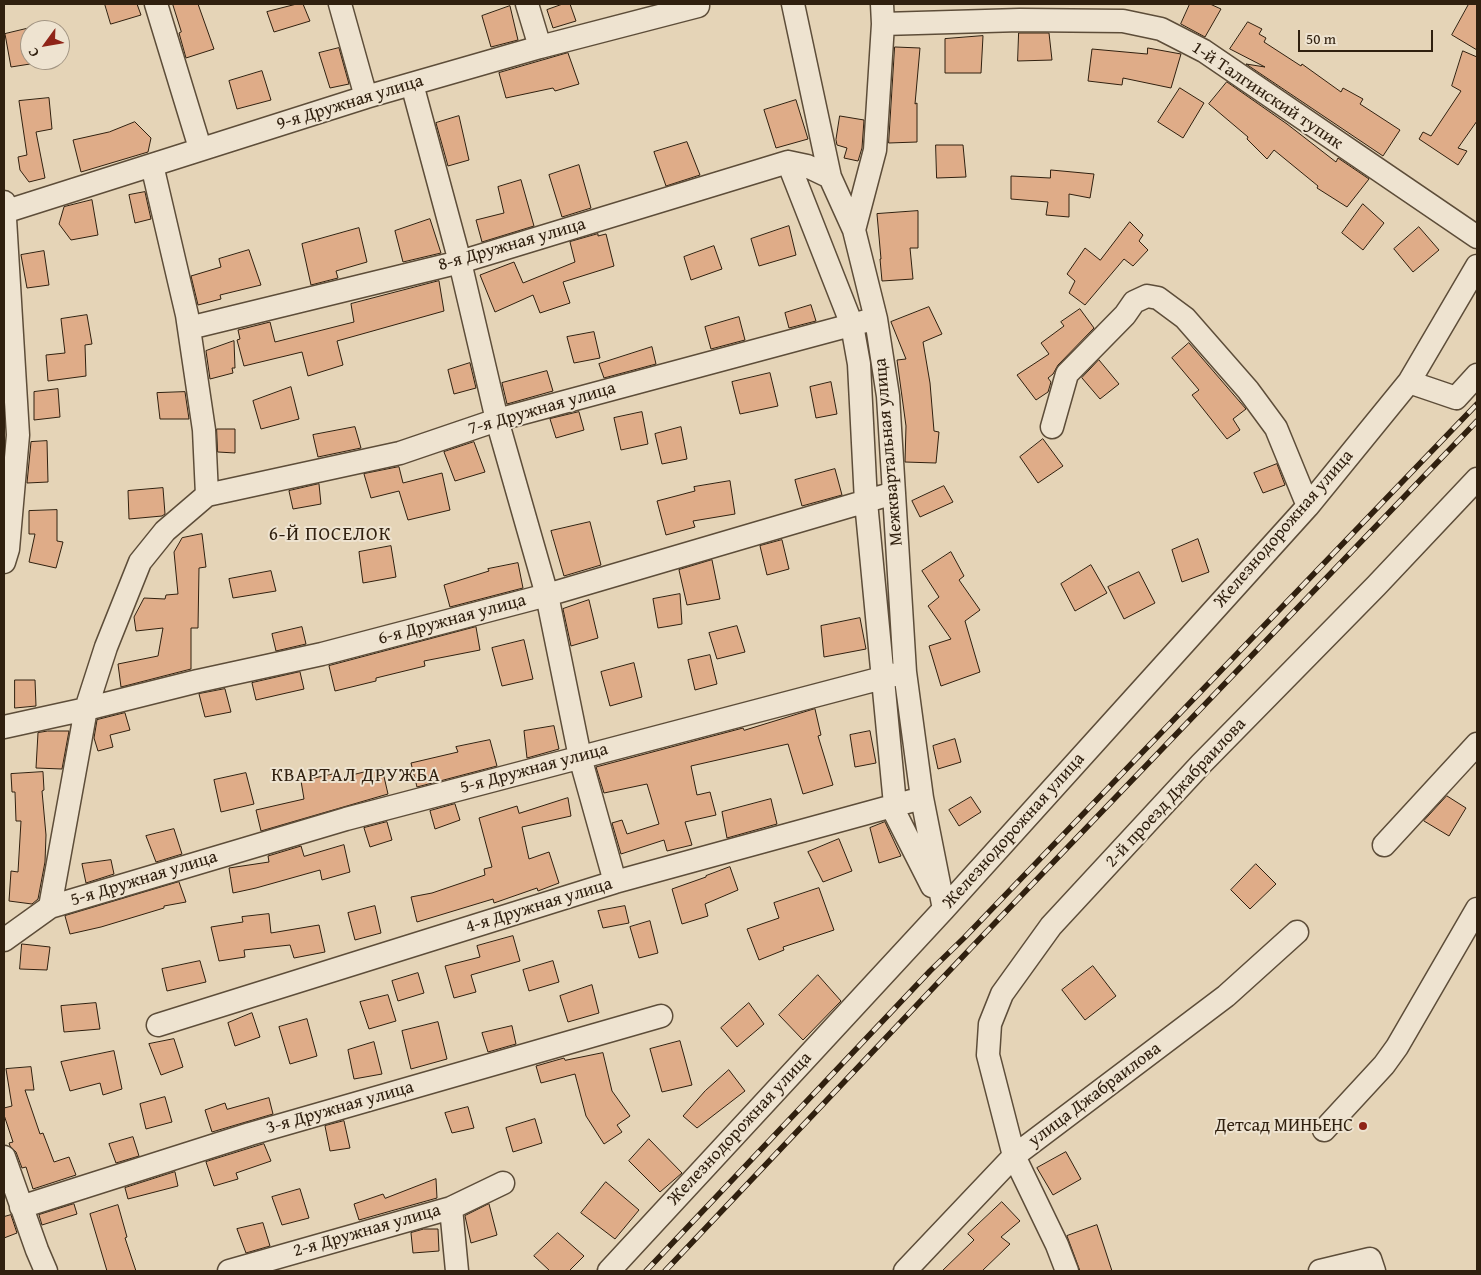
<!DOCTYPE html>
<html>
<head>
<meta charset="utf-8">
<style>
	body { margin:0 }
	#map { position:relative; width:1481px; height:1275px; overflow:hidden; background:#e5d4b7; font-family:"Gentium Book Plus",serif }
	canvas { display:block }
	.frame { position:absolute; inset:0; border:5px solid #30200f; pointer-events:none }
	.north { position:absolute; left:20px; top:20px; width:50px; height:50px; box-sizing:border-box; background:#eee3d0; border:1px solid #a29583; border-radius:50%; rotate:238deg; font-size:14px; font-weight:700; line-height:20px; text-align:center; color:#30200f }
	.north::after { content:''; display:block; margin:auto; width:18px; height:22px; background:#8f2418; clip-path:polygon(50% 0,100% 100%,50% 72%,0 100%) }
	.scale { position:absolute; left:1298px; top:30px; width:135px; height:22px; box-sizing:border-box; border:2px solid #30200f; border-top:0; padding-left:6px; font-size:15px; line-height:18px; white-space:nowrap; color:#30200f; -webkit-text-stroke:4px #eee3d0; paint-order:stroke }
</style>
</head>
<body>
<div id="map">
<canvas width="1481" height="1275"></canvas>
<div class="frame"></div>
<div class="north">С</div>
<div class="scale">50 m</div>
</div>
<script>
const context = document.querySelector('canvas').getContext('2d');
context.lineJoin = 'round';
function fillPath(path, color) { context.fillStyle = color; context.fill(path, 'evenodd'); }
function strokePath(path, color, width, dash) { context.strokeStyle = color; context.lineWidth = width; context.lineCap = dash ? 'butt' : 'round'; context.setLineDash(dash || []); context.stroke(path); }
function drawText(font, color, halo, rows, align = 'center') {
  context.font = font + ' "Gentium Book Plus",serif'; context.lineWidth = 4; context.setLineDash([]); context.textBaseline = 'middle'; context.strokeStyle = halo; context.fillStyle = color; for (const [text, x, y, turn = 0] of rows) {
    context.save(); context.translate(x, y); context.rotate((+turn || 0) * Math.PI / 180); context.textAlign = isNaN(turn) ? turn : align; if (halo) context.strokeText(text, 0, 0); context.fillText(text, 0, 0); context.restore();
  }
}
const building = new Path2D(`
	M105,4h32l4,11 -30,9z
	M173,4h25l16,45 -28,9 -7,-25 2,-1z
	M297,4h6l7,17 -36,11 -7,-20z
	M563,4h7l6,17 -23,7 -6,-18z
	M1190,4h20l11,5 -16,28 -24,-13z
	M1469,4h8v46l-25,-15z
	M510,6l8,34 -27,7 -9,-31z
	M1248,22l14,7 -3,5 7,4 -2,4 37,24 1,-2 39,28 2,-4 20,11 -3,5 40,26 -17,26 -137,-92 19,3 -35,-18z
	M30,28v36l-19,3 -6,-33z
	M1019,33h30l3,27 -34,1z
	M983,36l-2,37h-36v-34z
	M895,47l25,1 -5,56 2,-1v39l-28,1z
	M339,48l10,36 -19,4 -11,-35z
	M1148,48l33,6 -10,34 -48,-10 -1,7 -34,-4 4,-32 55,5z
	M1463,51l14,6v64l-19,27 9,3 -9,14 -39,-26 4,-7 8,4 30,-45 -9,-5z
	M568,53l11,31 -24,7 -2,-3 -47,10 -7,-25z
	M262,71l9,29 -34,9 -8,-28z
	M1227,82l60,42 49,38 2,-4 31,21 -22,28 -30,-19 1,-2 -44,-36 -7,9 -20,-20 1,-2 -39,-33z
	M1180,88l24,15 -21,35 -25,-16z
	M49,98l3,31 -16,3 9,46 -16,4 -9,-12 -2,-13 9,-2 -8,-54z
	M796,100l12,39 -32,9 -12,-38z
	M459,116l10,44 -21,6 -12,-43z
	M840,116l24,4 -2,28 -4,13 -14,-3 3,-10 -10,-3 -1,-5z
	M135,122l16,16 -3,14 -67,20 -8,-32 36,-8z
	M687,142l13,33 -34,11 -12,-34z
	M936,145h27l3,32 -29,1z
	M579,165l12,43 -29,9 -13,-42z
	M1051,170l43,4 -4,24 -21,-4v23l-23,-2 2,-13 -37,-3v-23l39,2z
	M521,180l13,46 -52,16 -6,-22 28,-7 -6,-26z
	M145,192l6,27 -16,4 -6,-28z
	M92,200l6,35 -27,5 -12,-16 5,-17z
	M1363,204l21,19 -21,27 -21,-17z
	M918,211v37h-8l3,31 -31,2 -2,-22h1l-4,-45z
	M430,219l11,34 -38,9 -8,-31z
	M1130,222l13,13 -4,6 9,9 -15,16 -9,-7 -39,46 -16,-12 6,-12 -8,-7 18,-26 15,12z
	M789,226l7,29 -37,11 -8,-27z
	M1419,227l20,23 -26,22 -19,-23z
	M359,228l8,34 -31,9 2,7 -27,7 -9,-41z
	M598,234v2l8,-2 8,32 -51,16 7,21 -30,10 -7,-18 -38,17 -15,-37 34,-13 9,21 52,-21 -5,-20z
	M714,246l8,23 -31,11 -7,-23z
	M249,250l12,35 -41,10 1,4 -23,6 -7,-29 30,-9 -2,-8z
	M44,251l5,34 -22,3 -6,-33z
	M439,281l5,30 -107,30 6,24 -35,11 -6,-24 -58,14 -7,-26 3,-1 -2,-9 32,-8 5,20 79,-20 -3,-18z
	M811,305l5,16 -27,7 -4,-15z
	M929,307l13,27 -19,8 7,41 4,48 5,1 -3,31 -31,-1 1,-36 -9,-66 9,-1 -15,-37z
	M1080,309l14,19 -36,37 -5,9 -5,4 3,4 -3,10 -12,8 -19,-25 32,-21 -8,-11 23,-17 -3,-4z
	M87,315l5,29 -7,1 1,31 -38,5 -2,-26 19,-2 -4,-34z
	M739,317l6,23 -34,9 -6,-22z
	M594,332l6,26 -26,5 -7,-26z
	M234,341l1,27h-3l1,5 -23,6 -4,-28z
	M1189,343l57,66 -13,10 7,11 -13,9 -35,-44 7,-5 -27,-32z
	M652,347l4,17 -52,14 -5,-14z
	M1099,360l20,24 -19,15 -18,-21z
	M470,363l6,25 -22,6 -6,-24z
	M547,371l6,20 -46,13 -5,-21z
	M770,373l8,33 -38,8 -8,-32z
	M831,382l6,32 -21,4 -6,-31z
	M291,387l8,32 -38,10 -8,-28z
	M58,389l2,28 -26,3v-28z
	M185,392l4,27h-29l-3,-26z
	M579,412l5,18 -28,8 -6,-19z
	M642,412l6,32 -27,6 -7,-32z
	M355,427l6,21 -43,9 -5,-22z
	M681,427l6,32 -25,5 -7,-30z
	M217,429h18v24l-17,-1z
	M1043,439l20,27 -25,17 -18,-26z
	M47,441l1,41 -21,1 4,-41z
	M474,442l11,30 -30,9 -11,-29z
	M1277,464l8,21 -22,8 -9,-20z
	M399,467l4,16 39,-10 8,37 -42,10 -9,-29 -28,7 -7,-24z
	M835,469l7,26 -40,11 -7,-26z
	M730,481l5,33 -42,7 2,6 -29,8 -9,-34 38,-10 -1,-4z
	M319,484l2,20 -28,5 -4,-18z
	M944,486l9,16 -33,15 -8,-16z
	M163,488l2,26 -3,2 -33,3 -1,-28z
	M57,510v31l6,1 -7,26 -27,-6 6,-28h-6v-23z
	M590,522l11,43 -37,11 -13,-45z
	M202,534l4,33 -7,1 -1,60h-7v41l-70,18 -3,-23 40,-8 5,-28 -27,3 -2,-14 10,-19 21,1 1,-4 12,-1 -4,-42 8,-14z
	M1198,539l11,33 -27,10 -10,-32z
	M782,540l7,29 -22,6 -7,-29z
	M391,546l5,31 -33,6 -4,-31z
	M951,552l13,24 -5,4 21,30 -15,11 15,51 -39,14 -12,-40 22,-7 -23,-33 11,-9 -17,-26z
	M712,560l8,39 -33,6 -8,-35z
	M518,563l5,25 -73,19 -6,-22 45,-14 -1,-2z
	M1091,565l16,28 -32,18 -14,-27z
	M271,571l5,20 -43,7 -4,-19z
	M1139,572l16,31 -31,16 -16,-32z
	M680,594l2,30 -24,4 -5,-29z
	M589,600l9,38 -27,8 -8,-37z
	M860,618l6,31 -42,8 -3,-31z
	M737,626l8,26 -28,7 -8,-26z
	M302,627l4,17 -30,7 -4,-17z
	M476,627l4,23 -56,11 1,5 -49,12v3l-41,10 -6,-25z
	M524,640l9,39 -31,7 -10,-38z
	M710,655l7,29 -22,6 -7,-30z
	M634,663l8,34 -32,9 -9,-34z
	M300,672l4,17 -48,11 -4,-17z
	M15,680h20l1,26 -21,2z
	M225,689l6,23 -26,5 -6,-23z
	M815,709l6,26 -3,1 15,49 -30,9 -15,-50 -97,22 6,29 13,-3 6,23 -31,7 7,23 -25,6 -3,-11 -43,14 -9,-31 10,-3 5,14 32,-10 -12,-40 -43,9 -8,-26 147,-39 1,2z
	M125,713l5,17 -20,5 3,12 -15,4 -4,-13 3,-18z
	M554,726l5,23 -32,9 -3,-27z
	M48,731h21l-7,38 -26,-1 2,-35z
	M870,731l6,32 -21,4 -5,-32z
	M955,739l6,23 -23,7 -5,-23z
	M490,740l7,26 -80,21 -6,-24 47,-11 -2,-5z
	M382,768l6,26 -127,37 -5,-21 48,-11 -3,-18 36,-8 1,5z
	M43,772l1,18 -2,1 4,44 -1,27 -7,37 -6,5 -23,-3 2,-30 7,1 3,-51h-5l-1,-29h-3l-1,-18z
	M246,773l8,31 -33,8 -7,-32z
	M1447,796l19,12 -17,28 -25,-15z
	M971,797l10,15 -22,14 -10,-16z
	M568,798l3,18 -49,11 7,32 20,-7 10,31 -21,8 -1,-3 -43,15 -1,-4 -76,23 -6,-25 21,-4 53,-18 -1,-6 8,-2 -13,-49 38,-12 2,7z
	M771,799l6,25 -50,14 -5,-26z
	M455,804l5,16 -25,9 -5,-18z
	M387,822l5,18 -22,7 -6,-19z
	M885,822l16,34 -22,7 -9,-35z
	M174,829l8,25 -26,8 -10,-26z
	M839,839l13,32 -29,11 -15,-30z
	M344,845l6,27 -28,8 -2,-10 -64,18 -23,5 -4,-25 40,-6 -1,-6 33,-10 3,10z
	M111,860l3,14 -28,9 -4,-19z
	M1256,864l20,20 -26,25 -19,-19z
	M730,867l8,23 -33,14 3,12 -26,8 -10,-35 34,-12v-1z
	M179,882l7,20 -22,4v2l-63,19 -31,7 -5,-18z
	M819,888l15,42 -51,17 1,3 -25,10 -12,-31 32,-11 -5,-15z
	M375,906l6,27 -26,7 -7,-27z
	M625,906l4,17 -26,5 -5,-17z
	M269,914l2,19 48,-8 6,27 -31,6 -4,-13 -46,5 1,7 -26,4 -8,-34 32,-5 -1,-5z
	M650,921l8,32 -19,5 -9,-31z
	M513,936l7,25 -49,14 5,17 -22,6 -9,-32 35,-9 -3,-11z
	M22,944l28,3 -3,23 -27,-1z
	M200,961l6,21 -39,9 -5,-22z
	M553,961l6,21 -30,9 -6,-21z
	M1093,966l23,30 -31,24 -23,-30z
	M418,973l6,20 -26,8 -6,-20z
	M818,975l23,26 -38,39 -24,-25z
	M592,985l7,28 -31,9 -8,-26z
	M388,995l8,26 -27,8 -9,-27z
	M96,1003l4,26 -36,3 -3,-26z
	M749,1003l15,21 -27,23 -16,-19z
	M252,1013l8,24 -25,9 -7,-23z
	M307,1019l10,37 -27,8 -11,-37z
	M438,1022l9,37 -36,10 -9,-38z
	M512,1026l4,18 -28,8 -6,-19z
	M174,1039l9,28 -22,8 -12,-31z
	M680,1041l12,44 -30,7 -12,-43z
	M374,1042l8,32 -28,5 -6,-29z
	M114,1051l8,38 -19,6 -3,-12 -30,8 -9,-29z
	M603,1053l9,38 18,25 -13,9 5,7 -18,12 -18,-28 -11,-42 -34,9 -5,-17 28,-8 1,2z
	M31,1067l3,23h-9l15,44 3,-1 11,29 15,-5 7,18 -43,14 -7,-22 -4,1 -6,-16 -6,-6 -1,-3 4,-1 -9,-27v-7l8,-2 -6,-37z
	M729,1070l16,21 -48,37 -14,-12 22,-25z
	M165,1097l7,25 -26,7 -6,-25z
	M269,1098l4,16 -61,18 -7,-22 20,-7 2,6z
	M468,1107l6,21 -22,5 -7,-20z
	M535,1119l7,24 -29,9 -7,-24z
	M344,1121l6,27 -20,3 -5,-25z
	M133,1137l6,19 -23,7 -7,-19z
	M649,1139l33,34 -22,19 -31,-31z
	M264,1144l7,17 -35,12 2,6 -24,7 -8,-24z
	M1066,1152l15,27 -28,16 -16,-27z
	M175,1172l3,14 -50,13 -3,-11z
	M436,1179l1,19 -78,22 -5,-16 29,-10 2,4z
	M606,1182l33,28 -24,29 -34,-26z
	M300,1189l9,29 -27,7 -10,-28z
	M1002,1202l18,19 -19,16 9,7 -28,27h-40l32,-31 -6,-6z
	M74,1204l3,10 -35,11 -3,-10z
	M489,1204l8,31 -26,8 -6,-27z
	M118,1205l9,32 -2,1 11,33h-29l-17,-57z
	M11,1215l6,18 -13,5v-21z
	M263,1223l7,23 -24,7 -9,-24z
	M1097,1225l15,46h-32l-13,-35z
	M424,1229h14l1,22 -26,2 -2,-20z
	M558,1233l26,23 -15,15h-19l-16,-15z`);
fillPath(building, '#dfac88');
strokePath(building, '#30200f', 1);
const minor = new Path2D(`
	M156,4l44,144
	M340,4l26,93
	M527,4l13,43
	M793,4l37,173 24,53 22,89 12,77 17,276 17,126 22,111
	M883,24l137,-4 103,1 38,8 43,22 273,186
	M412,84l48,178 37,158 50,175 33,162 35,125
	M788,162l64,163 7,39 7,138 30,313 36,71
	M4,202l14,233 -10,114 -4,13
	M4,212l362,-115 174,-50 158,-41
	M854,230l21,-80 8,-126 -1,-20
	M189,328l271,-66 328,-100 19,4 23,11
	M1409,382l47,16 21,-23
	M1052,427l15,-53 58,-59 9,-13 13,-6 11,2 27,20 63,72 28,38 32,78
	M207,495l193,-42 97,-33 369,-99
	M4,727l82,-18 112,-28 124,-27 225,-59 347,-102
	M1384,845l93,-101
	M50,907l296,-88 559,-147
	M4,940l46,-33 36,-198 20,-62 34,-85 25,-31 42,-36 -3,-65 -17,-115 -35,-150
	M158,1025l457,-143 307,-84
	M1324,1130l60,-65 13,-18 80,-138
	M4,1157l33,93 9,21
	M21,1207l229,-73 411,-118
	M451,1208l6,63
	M229,1271l222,-63 52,-25
	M609,1271l335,-362 364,-403 101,-124 68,-116
	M905,1271l109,-115 212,-160 71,-64
	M1067,1271l-10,-26 -43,-89 -26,-101 2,-31 12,-30 49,-68 150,-162 175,-178 101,-107
	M1320,1271l50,-12 4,12`);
strokePath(minor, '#5d4d39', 25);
strokePath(minor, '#eee3d0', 22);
const rail = new Path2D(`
	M646,1271l284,-300 34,-33 513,-534
	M665,1271l305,-322 507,-528`);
strokePath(rail, '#30200f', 5.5);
strokePath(rail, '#eee3d0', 4, [11]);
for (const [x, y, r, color] of [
	[1363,1126,5,"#8f2418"]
]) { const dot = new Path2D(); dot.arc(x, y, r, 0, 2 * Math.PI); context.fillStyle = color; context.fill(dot); strokePath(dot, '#eee3d0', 2); }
drawText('18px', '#30200f', '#eee3d0', [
	["1-й Талгинский тупик",1267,96,34],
	["9-я Дружная улица",350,103,-17],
	["8-я Дружная улица",512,245,-16],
	["7-я Дружная улица",542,409,-16],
	["Межквартальная улица",889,452,-95],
	["Железнодорожная улица",1284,529,-49],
	["6-я Дружная улица",452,620,-15],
	["5-я Дружная улица",534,769,-15],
	["2-й проезд Джабраилова",1176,793,-47],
	["Железнодорожная улица",1014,831,-48],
	["5-я Дружная улица",144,879,-17],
	["4-я Дружная улица",539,906,-17],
	["улица Джабраилова",1095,1095,-37],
	["3-я Дружная улица",340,1108,-16],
	["Железнодорожная улица",740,1129,-47],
	["2-я Дружная улица",367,1231,-16]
]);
drawText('18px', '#30200f', '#eee3d0', [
	["Детсад МИНЬЕНС",1353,1126]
], 'right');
context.letterSpacing = '1px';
drawText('19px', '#30200f', '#eee3d0', [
	["6-Й ПОСЕЛОК",330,535],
	["КВАРТАЛ ДРУЖБА",356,776]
]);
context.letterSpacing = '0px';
</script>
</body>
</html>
